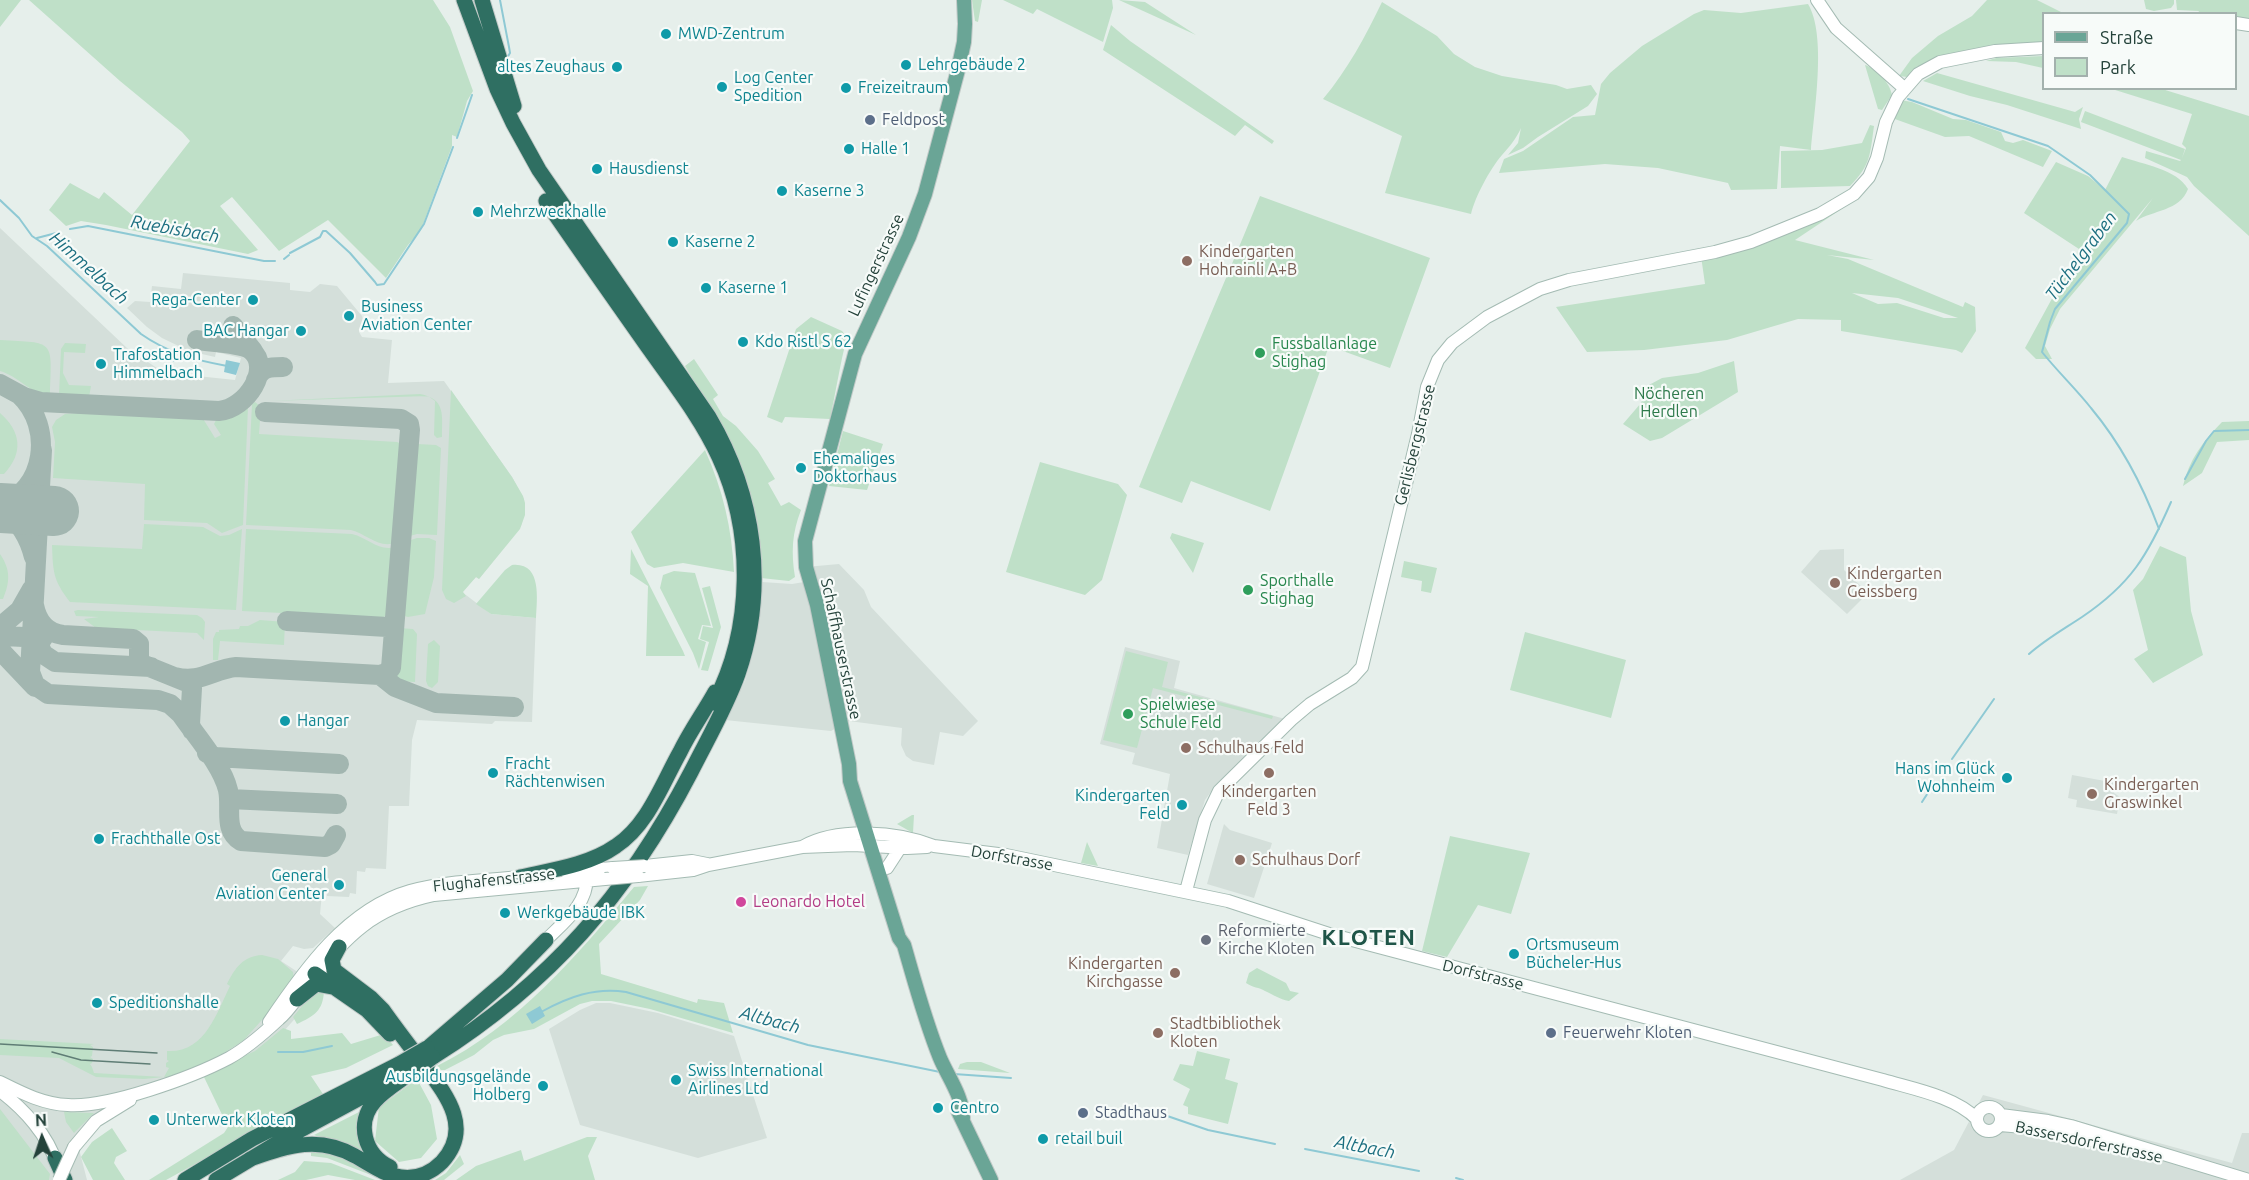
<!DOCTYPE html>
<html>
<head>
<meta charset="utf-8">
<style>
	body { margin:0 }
	#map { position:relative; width:2249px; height:1180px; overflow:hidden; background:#e6efeb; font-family:Ubuntu,sans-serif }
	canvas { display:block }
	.legend { position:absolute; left:2042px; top:12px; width:195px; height:78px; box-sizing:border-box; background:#f7fbf9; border:2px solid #a3b1ad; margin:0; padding:8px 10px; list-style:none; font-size:18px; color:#24423a }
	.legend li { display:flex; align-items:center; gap:12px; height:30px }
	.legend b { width:30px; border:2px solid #a3b1ad }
	.north { position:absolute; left:12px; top:1108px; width:60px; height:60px; -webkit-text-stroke:4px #f7fbf9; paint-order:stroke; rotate:357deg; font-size:16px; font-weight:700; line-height:24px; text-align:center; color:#24423a }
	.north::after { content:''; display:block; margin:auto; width:21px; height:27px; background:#24423a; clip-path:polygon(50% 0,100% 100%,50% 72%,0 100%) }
</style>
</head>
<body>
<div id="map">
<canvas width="2249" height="1180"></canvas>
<ul class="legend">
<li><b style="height:8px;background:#6aa596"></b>Straße</li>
<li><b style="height:16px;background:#bfe0c8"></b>Park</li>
</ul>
<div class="north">N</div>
</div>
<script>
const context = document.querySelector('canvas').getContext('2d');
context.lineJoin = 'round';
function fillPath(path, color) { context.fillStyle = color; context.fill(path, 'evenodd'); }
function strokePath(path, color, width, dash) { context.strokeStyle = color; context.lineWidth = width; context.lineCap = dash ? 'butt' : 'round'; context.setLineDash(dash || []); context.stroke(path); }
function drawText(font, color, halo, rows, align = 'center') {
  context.font = font + ' Ubuntu,sans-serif'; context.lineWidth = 4.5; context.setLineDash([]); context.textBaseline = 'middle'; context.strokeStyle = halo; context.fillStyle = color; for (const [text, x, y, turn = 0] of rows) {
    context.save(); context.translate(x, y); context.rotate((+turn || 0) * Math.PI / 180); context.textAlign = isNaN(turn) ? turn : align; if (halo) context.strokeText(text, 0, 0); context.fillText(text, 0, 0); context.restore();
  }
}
fillPath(new Path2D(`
	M0,228l128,121 32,21 23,8 13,1 1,-3 38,4 6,-22 -25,-6 -1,5 -26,-6 -27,-13 -15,-11 -20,-19 8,-7 15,1 2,-16 29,3 2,-16 107,10v7l20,2 10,-8 17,2 25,30 2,9 -5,7 3,5 30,3 -4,43 56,-2 68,96 12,22 1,12 -4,15 -42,53 -3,-2 -14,15 29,22 45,4 -4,104 -37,-1 -3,3 -75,-4 -5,20 -3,66h-20l-3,63 -20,-1 -1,4 -8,-1 -1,23 -6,-1 -1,4 -22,-1v-4h-5l-2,22 15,14 -22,20 -9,1 -11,-3 -12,15 41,27 -38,43 -30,22 -109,44 -41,25 -25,27 8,31h-87z
	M1844,549v21l24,23 -21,21 -46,-42 19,-22z
	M839,564l25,26 7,17 107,114 -15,15 -23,-4 -6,33 -21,-4 -7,-5 -5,-11 1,-17 -53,-7 -18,10 -106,-11 20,-39 9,-31 8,-68 30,2 18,-3 -4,-14z
	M1125,647l55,14 -6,27 111,31 -69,66 -11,15 -17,55 -31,-7 13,-74 -38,-10 3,-11 -35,-9z
	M2072,775l44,8 -2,10 6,4 -3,17 -41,-7 1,-7 -9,-2z
	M1224,824l6,6 42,13 -18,55 -47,-14z
	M596,1003h14l48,10 76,23 33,102 -69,20 -118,-33 -31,-96 31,-19z
	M1983,1095l249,68 10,-30h7v47h-349l54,-30z`), '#d4dfda');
fillPath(new Path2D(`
	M0,0h21l-21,27z
	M29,0h404l17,27 23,64 -6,10 -10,36 -5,-2v11l-31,84 -13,15 -22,33 -58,-58 -49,31 -47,-54 -12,9 38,44 -10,4 -142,-29 -25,-4 -15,5 -17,-16 21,-27 29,16 5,-7 28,23 58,-74 -8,-9 -62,-51z
	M972,0h10l-4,22 -3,-1z
	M1003,0h109l1,8 -10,34 -66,-33 -4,5z
	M1119,0l26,2 51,33z
	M1987,0h50l26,13 -19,1 -1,30 -104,15 -23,8 -9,10 -8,-1 13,-18 26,-22 34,-20z
	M2144,0h30v4l-3,4 -17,3 -8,-2z
	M2176,0h73v20l-13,-2v-4h-34l-4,-1 1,-2 -22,-1z
	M1382,2l55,34 17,18 21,13 27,9 54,9 11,4 24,-4 6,9 -9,12 -50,31 -15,11 -15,7 10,-12 3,-15c-5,11 -11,18 -19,27 -12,14 -27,42 -31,59l-86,-21 17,-57 -79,-37c25,-30 42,-62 59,-97z
	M1808,4c19,32 6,107 3,146l-31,-4 -3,43 -46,1 -3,-7 -70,-15 -53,-4 -106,9 5,-14 19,-8 50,-34 22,-2 6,-31 9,-11 32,-27 52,-32 10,-4 37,3z
	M1111,25l19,16 144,100 -2,3 -27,-19 -10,11 -132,-86z
	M2043,56v12l-27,-6 -30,-1 10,-3z
	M1865,65c12,4 25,18 27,30l-10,15 -4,-1z
	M1937,73l138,39 8,-5 -4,12 2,10 -74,-24 -37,-9 -47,-15z
	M2112,89h50l87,27v120l-55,-50 -7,-9 -42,-19 1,-7 34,10 1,-1 -100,-38 4,-11 100,38 -3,9 4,-10 -4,-4 10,-30z
	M1900,100l12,2 41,17 13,1 35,12 4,9 8,2 10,-3 29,11 -9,16 -74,-31 -24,1 -53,-19z
	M1870,125l4,1c-4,28 -3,39 -24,60l-69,2v-37l41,-1 40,-7z
	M2122,157c20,7 55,12 66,32 -8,22 -35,21 -52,32l17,-23 -93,111 -10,20 -5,17 7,13h-16l-11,-11 54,-99 -55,-36 32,-51 32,14 17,14z
	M1260,196l170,62 -40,110 -61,-22 -59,165 -79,-30 -9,22 -43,-16c39,-97 81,-193 121,-291z
	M1846,206l-51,34 79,20 -47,-5 21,4 115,48 2,-5 10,5 1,24 -14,22 -6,-3 -115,-19v-11l-43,-1 -71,21 -83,10 -57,2 -31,-45 149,-23 -4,-28 120,-39zM1852,293l46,5 60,20h-14l-47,-15 -19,1z
	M811,317l31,14 5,6c-7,27 -11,54 -17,82l-45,-2 -3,6 -15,-6 29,-88z
	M0,340c55,3 52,-1 50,54l-2,2c-18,-3 -30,-20 -48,-25z
	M65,343l21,1 -1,9 -21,-1 -1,21 6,12 22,1 -2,11 -30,-2 2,-46z
	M694,359l24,36 -5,4 10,17 13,10 22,25 17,28 -7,4 13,23 8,-4 12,8c-9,23 -10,42 -6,67l-6,4 -28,-3 -60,-184 -16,-28z
	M1734,361l4,31 -76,46 -12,3 -27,-17 18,-21 8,-18 13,-7 36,-5z
	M451,390l61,87 11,19 2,7v12l-5,14 -41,50 -3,-2 -13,15 3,4 -12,7 -8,-4 -4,-9z
	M420,394c26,5 22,21 22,43l-5,1 -3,-3 1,-34 -7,-5 -159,5z
	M255,402l6,5 -2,27 138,8 5,2 2,6 -7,92c-17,8 -30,-8 -46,-12l-105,-5 6,-121z
	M248,407l-5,118 -21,8 -15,-10 -63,-3 1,-36 -92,-6 2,-36 -3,-15 4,-7 9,-6 27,-2 110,5 13,21 6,-3 -7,-11 3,-6 21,-4z
	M0,413c21,18 24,40 4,61h-4z
	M2249,421v19l-32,2 -15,31 -19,13c6,-26 20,-45 39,-64z
	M843,431l40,13 -16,46 -38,-4z
	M417,444l19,1 5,3 -4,87 -20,-1 -11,3 7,-87z
	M705,450c18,40 27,79 29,122l-51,-9 -29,5 -7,-4 -16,-32z
	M1040,462l78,22 9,11 -25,85 -17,15 -79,-23z
	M144,524l59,3 17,9 9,-1 13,-6 -6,81 -166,-8c-17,-22 -17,-30 -18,-57l90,4z
	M246,529l106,5c17,4 26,18 44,13l-6,66 -8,5 -140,-7z
	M1172,533l32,10 -11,30 -23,-35z
	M417,538h12l7,3 -2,36 -9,37 -17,3 -7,-2 -2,-5 6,-68z
	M2160,546l26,11 5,54 12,44 -50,28 -19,-24 14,-9 -15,-60 10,-11z
	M631,549l52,102 2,5h-39l2,-70 -18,-12z
	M0,554c11,16 10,28 3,45h-3z
	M1404,561l33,7 -6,25 -10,-2 1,-10 -21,-4z
	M512,565c30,-3 25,33 24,53l-45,-4 -15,-10 29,-34z
	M674,571l21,2 16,53 -9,-1 -4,14 8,3 -7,27 -6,-16 -33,-65 3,-13z
	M710,586l11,41 -13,44 -7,-1 8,-28 -9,-3 3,-13 10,2 -11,-40z
	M78,610l119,5 5,3 3,4 -1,18 -7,-7 -101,-5 -12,-9 15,-2 -23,-1 -2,-5z
	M260,620l25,2 -1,23 -64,-4 -2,19h-5v-21l3,-7h3v-2l20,-1 1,-3h8z
	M398,628l15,1 4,5 -2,48 -20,-1z
	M1525,632l101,28 -15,58 -101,-28z
	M434,640l6,6 -2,36 -6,6 -4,-2 -2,-5 2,-37z
	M1126,651l42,11 -6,25 111,29 -1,3 -119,-31 -16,60 -34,-8z
	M912,815h2l-1,18 -16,-9z
	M1450,836l80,17 -19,61 -33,-9 -31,52 -25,-6z
	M1087,842l11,24 -17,-3z
	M648,886l-8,14 -41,44 2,30 96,29 1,-4 26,4 9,30 -83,-24 -39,-8h-19l-12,3 -46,25 -30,6 -11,5 -19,15 -29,15h-4l-4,-4c79,-39 141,-111 197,-179z
	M262,955l16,4 15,13 1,8 -7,12 -44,49 -34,21 -35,14 -30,3 -48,-2 -37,-19 -59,-3v-16l94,5 -4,1 3,2 -1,9 -2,1 3,2 -1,4 -2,1 2,3 2,6 70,4 5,-9 -3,-1v-4l3,-2 -2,-1v-9c38,2 49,-37 63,-65l-3,-2c8,-16 16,-28 35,-29z
	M1257,968l29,15 4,8 9,2 -10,8c-10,-2 -15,-6 -24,-10 -6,-4 -12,-3 -19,-8l3,-10z
	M316,989l8,2c-1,20 -10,25 -27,33l-4,-7z
	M283,1028l8,3v8l51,-6 9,11 33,-10 9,11 -47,23 -35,8 12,18 -157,86h-17l75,-47 4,-6 -25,-52 52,-24z
	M1197,1051l33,8 -5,20 13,4 -10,41 -40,-10v-7l-5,-2 7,-16 -17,-9 7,-16 13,2z
	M967,1062h14l29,11 -52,-4 2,-5z
	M417,1079l14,26 6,34 -16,19 -22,4 -24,-21 4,-34z
	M0,1109l50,65 -1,6h-49z
	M363,1110l2,44 -51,-19z
	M64,1112l30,1 -20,20 -8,-11z
	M112,1128l15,23 -11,6 -2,6 11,17h-32l-12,-23 11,-15z
	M587,1137h10l-9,19 7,24h-139l20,-14 45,-16 3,11z
	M311,1148l23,3 50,29 -57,-22 -16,-2z
	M460,1155l4,9 -20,16h-9l11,-7z
	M304,1161l27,2 44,17h-20l-27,-5 -22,5h-28l17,-8z`), '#bfe0c8');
fillPath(new Path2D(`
	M226,360l14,3 -4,12 -12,-3z
	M540,1006l5,10 -13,8 -6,-10z`), '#8ec9d4');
strokePath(new Path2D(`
	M500,0l9,47 1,6 -3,5
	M1908,99l140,47 42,29 39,39 -2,9 -72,86 -5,13 -8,30c16,20 34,37 49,56 30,36 52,78 68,121
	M457,138l15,-43
	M0,200l19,18 13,18 15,10 94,88c27,19 54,26 86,32
	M70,229l18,-3 176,35h11
	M37,238l23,-6
	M290,253l30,-16 3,-6h3l24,22 25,29 2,3 7,-1 40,-60 29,-77
	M284,259l5,-4
	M166,351l8,10
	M2185,479l21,-38 8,-10 35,-1
	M2029,654c17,-15 35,-25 53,-37 49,-33 66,-62 89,-115
	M1952,759l42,-60
	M1922,802l13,-20
	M541,1012c27,-15 54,-25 85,-20l182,53 132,27
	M278,1052h25l29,-6
	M954,1074l57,4
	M1147,1109l61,21 67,14
	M1305,1149l114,22
	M1456,1178l7,2`), '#8ec9d4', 2);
strokePath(new Path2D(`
	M233,326l20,25
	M256,380c5,-13 14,-13 27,-13
	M0,384l24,13 17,5 178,9c27,-2 54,-43 32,-61 -9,-7 -42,-8 -54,-10
	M42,450l-12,222 5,13 13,9 110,6 12,4 11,10c15,22 41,51 47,76 4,19 -5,40 13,51l84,6 6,-3 5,-9
	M0,506c46,-16 54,-79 20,-111
	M0,509c19,10 29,28 34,48
	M34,605c3,16 13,28 29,30l70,4 6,5v15l3,5 47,19 3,5 -2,36 2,6
	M287,621l100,6 5,2 1,5
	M0,627l20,-17 12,-21
	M34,634l9,20 12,8 96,5
	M4,636l39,2
	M0,650l35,37
	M380,675l15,12 41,16 78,4
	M175,677c24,7 39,-8 61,-10l144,8 6,-2 5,-5 19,-238 -1,-6 -8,-5 -136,-7
	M207,753l8,4 124,7
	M229,799l108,5`), '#a2b6b0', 20);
strokePath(new Path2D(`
	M0,508l54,3`), '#a2b6b0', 50);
const secondary = new Path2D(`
	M1817,0l19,28 68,60
	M2236,23l13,2
	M802,847c35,-20 95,-16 132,-1l72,9 222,46 101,33 554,146c30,9 71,16 94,39
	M645,866l47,-5 15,3
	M887,868l13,-20
	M566,872l47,-4
	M638,876l55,-6 15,-5 94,-18 51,-2 54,3 20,-1
	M1186,891l19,-71 14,-29 72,-71 19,-16 42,-26 10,-11 56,-233 9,-47 11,-27 14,-17 35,-26 53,-28 29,-9 146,-28 36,-10 69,-28 34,-20 15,-17 8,-19 9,-36 12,-25 20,-23 22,-12 55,-11 49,-3
	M546,940c19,-19 42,-36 41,-65
	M269,1022c35,-52 78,-113 141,-131 38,-11 79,-10 118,-15
	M0,1082c22,11 43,22 68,23 40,3 125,-28 161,-47 18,-10 35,-25 50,-39 12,-10 19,-24 29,-35 38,-48 65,-76 126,-89l171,-16
	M0,1091c24,18 48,44 57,74
	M1977 1119a12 12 0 1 1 24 0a12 12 0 1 1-24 0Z
	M2001,1115l47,6 23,5 178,54
	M2000,1125l35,3 64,14
	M74,1147l22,-26 34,-21`);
const primary = new Path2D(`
	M958,1111l33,69
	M963,1118c0,-21 -15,-41 -23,-60 -15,-37 -25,-75 -36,-113l-5,-7 -49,-157 -1,-17 -32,-159 -11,-38 -1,-26 50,-187 54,-117 16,-43 33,-124 6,-28 1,-18 -1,-24`);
const highway = new Path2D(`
	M482,0l32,106
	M546,201c34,50 69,99 104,149 24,34 51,68 69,107 35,75 34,172 -5,246
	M520,877c32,-7 69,-12 96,-31 32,-21 46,-62 64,-94 10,-21 24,-40 35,-60
	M315,974l52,36 23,24
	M297,999l19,-15 16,3
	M430,1046l77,-66 39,-40
	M433,1057c117,-74 194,-162 258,-285 16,-32 35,-64 47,-98 30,-87 17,-179 -29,-257l-170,-247 -26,-47 -16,-34 -33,-89
	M55,1158l10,22
	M250,1159c38,-13 68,-24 105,-3 15,8 29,19 46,21 15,2 30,-4 41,-15 33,-36 1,-71 -21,-101 -13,-17 -26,-34 -38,-51l-12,-12 -37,-28 -2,-10 7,-13
	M390,1167c-25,-12 -35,-44 -15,-66 9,-10 22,-18 33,-26
	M185,1180l67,-41 147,-75
	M216,1180l68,-41 102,-55`);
strokePath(secondary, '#a4bbb3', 14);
strokePath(primary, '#c2cac8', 16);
strokePath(highway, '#c2cac8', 17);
strokePath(secondary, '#fff', 12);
strokePath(primary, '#6aa596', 14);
strokePath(highway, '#2f6f62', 15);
strokePath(new Path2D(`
	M0,1044l157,9
	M52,1052l29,8 69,4`), '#5f7d75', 1.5);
const secondaryBridge = new Path2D(`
	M613,868l32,-2
	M605,879l33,-3
	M59,1180l15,-33`);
const highwayBridge = new Path2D(`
	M399,1064l28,-16
	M408,1075l25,-18`);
strokePath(secondaryBridge, '#a4bbb3', 14, []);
strokePath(highwayBridge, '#c2cac8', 17, []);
strokePath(secondaryBridge, '#fff', 12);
strokePath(highwayBridge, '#2f6f62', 15);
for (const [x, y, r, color] of [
	[666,34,6,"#0f9aa8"],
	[906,65,6,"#0f9aa8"],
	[617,67,6,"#0f9aa8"],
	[722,87,6,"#0f9aa8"],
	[846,88,6,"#0f9aa8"],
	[870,120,6,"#5c6f8a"],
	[849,149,6,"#0f9aa8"],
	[597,169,6,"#0f9aa8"],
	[782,191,6,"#0f9aa8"],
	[478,212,6,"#0f9aa8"],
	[673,242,6,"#0f9aa8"],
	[1187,261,6,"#8d6e63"],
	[706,288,6,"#0f9aa8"],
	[253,300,6,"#0f9aa8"],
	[349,316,6,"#0f9aa8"],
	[301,331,6,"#0f9aa8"],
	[743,342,6,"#0f9aa8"],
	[1260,353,6,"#2e9e5b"],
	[101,364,6,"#0f9aa8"],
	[801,468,6,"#0f9aa8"],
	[1835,583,6,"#8d6e63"],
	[1248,590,6,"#2e9e5b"],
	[1128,714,6,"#2e9e5b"],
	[285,721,6,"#0f9aa8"],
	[1186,748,6,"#8d6e63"],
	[493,773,6,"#0f9aa8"],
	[1269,773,6,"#8d6e63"],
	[2007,778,6,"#0f9aa8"],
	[2092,794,6,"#8d6e63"],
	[1182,805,6,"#0f9aa8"],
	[99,839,6,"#0f9aa8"],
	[1240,860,6,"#8d6e63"],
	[339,885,6,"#0f9aa8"],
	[741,902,6,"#d1479c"],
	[505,913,6,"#0f9aa8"],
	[1206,940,6,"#6b7280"],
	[1514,954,6,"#0f9aa8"],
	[1175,973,6,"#8d6e63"],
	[97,1003,6,"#0f9aa8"],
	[1158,1033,6,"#8d6e63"],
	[1551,1033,6,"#5c6f8a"],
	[676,1080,6,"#0f9aa8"],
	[543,1086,6,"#0f9aa8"],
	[938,1108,6,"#0f9aa8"],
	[1083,1113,6,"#5c6f8a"],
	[154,1120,6,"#0f9aa8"],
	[1043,1139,6,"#0f9aa8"]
]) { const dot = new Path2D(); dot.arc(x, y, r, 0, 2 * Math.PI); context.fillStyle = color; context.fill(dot); strokePath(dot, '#f7fbf9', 2); }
drawText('16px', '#0d838f', '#f7fbf9', [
	["MWD-Zentrum",678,34],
	["Lehrgebäude 2",918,65],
	["altes Zeughaus",605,67,"right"],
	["Log Center",734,78],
	["Spedition",734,96],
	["Freizeitraum",858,88],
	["Halle 1",861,149],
	["Hausdienst",609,169],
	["Kaserne 3",794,191],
	["Mehrzweckhalle",490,212],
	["Kaserne 2",685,242],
	["Kaserne 1",718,288],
	["Rega-Center",241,300,"right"],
	["Business",361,307],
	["Aviation Center",361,325],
	["BAC Hangar",289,331,"right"],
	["Kdo Ristl S 62",755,342],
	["Trafostation",113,355],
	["Himmelbach",113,373],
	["Ehemaliges",813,459],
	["Doktorhaus",813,477],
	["Hangar",297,721],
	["Fracht",505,764],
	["Rächtenwisen",505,782],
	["Hans im Glück",1995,769,"right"],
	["Wohnheim",1995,787,"right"],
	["Kindergarten",1170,796,"right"],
	["Feld",1170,814,"right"],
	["Frachthalle Ost",111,839],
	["General",327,876,"right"],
	["Aviation Center",327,894,"right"],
	["Werkgebäude IBK",517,913],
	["Ortsmuseum",1526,945],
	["Bücheler-Hus",1526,963],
	["Speditionshalle",109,1003],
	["Swiss International",688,1071],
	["Airlines Ltd",688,1089],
	["Ausbildungsgelände",531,1077,"right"],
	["Holberg",531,1095,"right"],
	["Centro",950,1108],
	["Unterwerk Kloten",166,1120],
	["retail buil",1055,1139]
], 'left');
drawText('16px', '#4e5e75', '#f7fbf9', [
	["Feldpost",882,120],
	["Feuerwehr Kloten",1563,1033],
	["Stadthaus",1095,1113]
], 'left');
drawText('16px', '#785e54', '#f7fbf9', [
	["Kindergarten",1199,252],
	["Hohrainli A+B",1199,270],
	["Kindergarten",1847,574],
	["Geissberg",1847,592],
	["Schulhaus Feld",1198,748],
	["Kindergarten",2104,785],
	["Graswinkel",2104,803],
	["Kindergarten",1269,792,"center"],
	["Feld 3",1269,810,"center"],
	["Schulhaus Dorf",1252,860],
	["Kindergarten",1163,964,"right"],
	["Kirchgasse",1163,982,"right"],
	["Stadtbibliothek",1170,1024],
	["Kloten",1170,1042]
], 'left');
drawText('16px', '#24423a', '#f7fbf9', [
	["Lufingerstrasse",876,265,-65],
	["Gerlisbergstrasse",1415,445,-76],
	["Schaffhauserstrasse",841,649,78],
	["Dorfstrasse",1012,858,10],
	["Flughafenstrasse",494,880,-6],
	["Dorfstrasse",1483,975,14],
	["Bassersdorferstrasse",2089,1142,12]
]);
drawText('16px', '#27864d', '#f7fbf9', [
	["Fussballanlage",1272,344],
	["Stighag",1272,362],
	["Sporthalle",1260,581],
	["Stighag",1260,599],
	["Spielwiese",1140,705],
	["Schule Feld",1140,723]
], 'left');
drawText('16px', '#2d7a4b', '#f7fbf9', [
	["Nöcheren",1669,394],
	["Herdlen",1669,412]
]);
drawText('16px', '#b23c85', '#f7fbf9', [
	["Leonardo Hotel",753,902]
], 'left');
drawText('16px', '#5b616d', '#f7fbf9', [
	["Reformierte",1218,931],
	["Kirche Kloten",1218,949]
], 'left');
drawText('italic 18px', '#1c6f80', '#f7fbf9', [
	["Ruebisbach",175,229,10],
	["Tüchelgraben",2081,256,-53],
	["Himmelbach",89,268,42],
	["Altbach",770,1020,15],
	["Altbach",1365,1147,11]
]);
context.letterSpacing = '1.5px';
drawText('bold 22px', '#1f5548', '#f7fbf9', [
	["KLOTEN",1369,938]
]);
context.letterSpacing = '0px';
</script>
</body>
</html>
